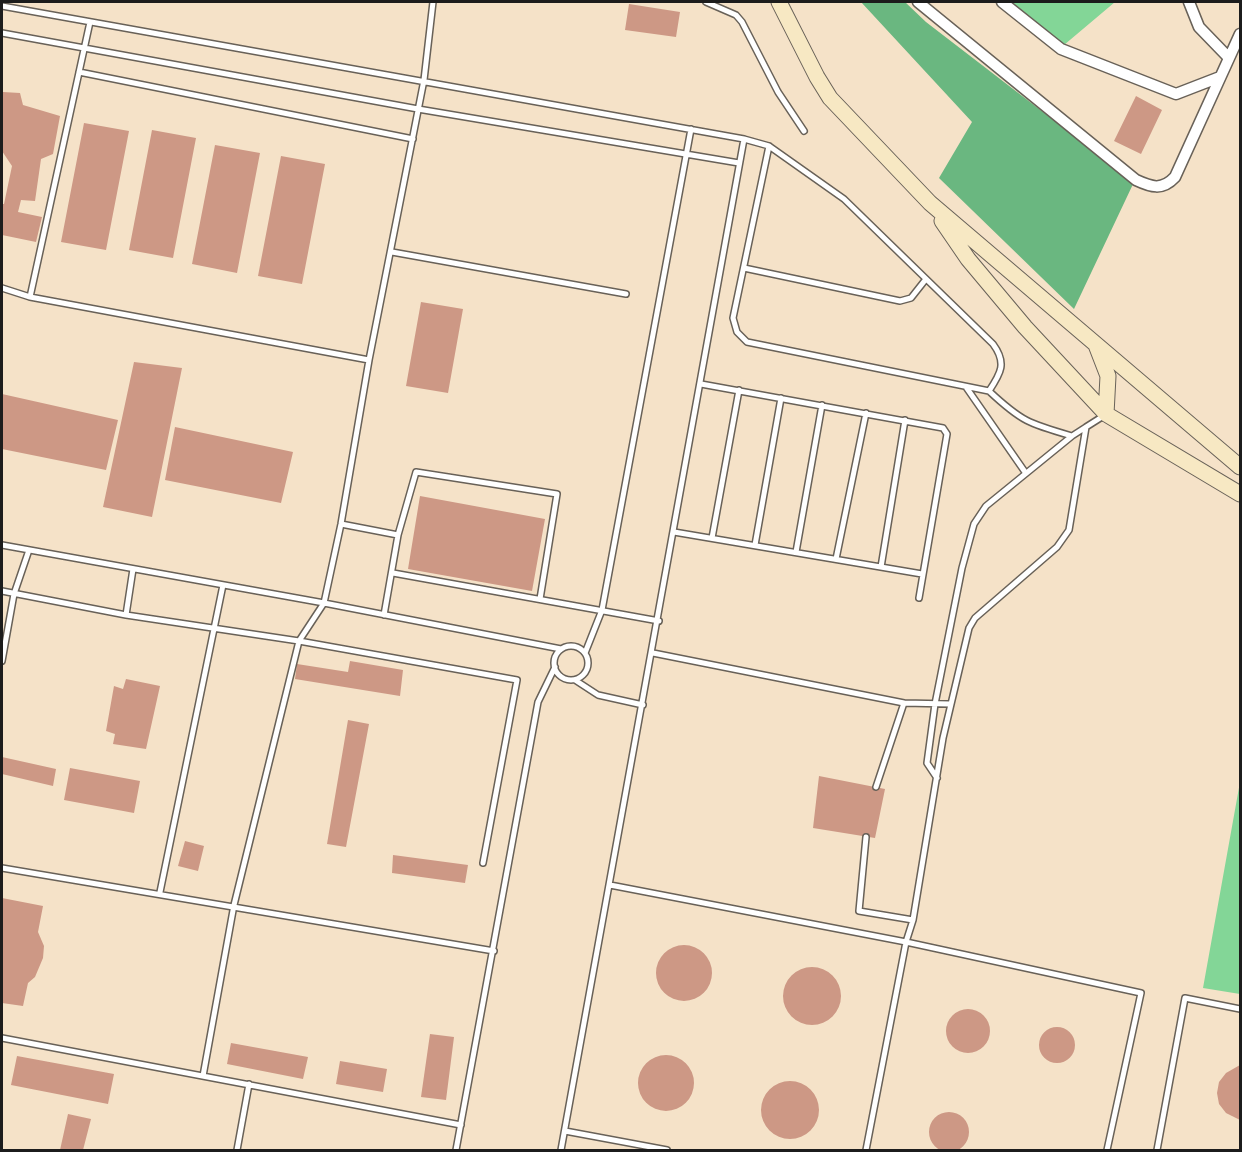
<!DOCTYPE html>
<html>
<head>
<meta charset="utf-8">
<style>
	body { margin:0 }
	#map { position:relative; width:1242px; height:1152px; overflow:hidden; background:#f5e2c8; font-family:"Gochi Hand",sans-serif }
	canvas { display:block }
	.frame { position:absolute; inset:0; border:3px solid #1c1c1c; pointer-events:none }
</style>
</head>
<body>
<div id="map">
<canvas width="1242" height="1152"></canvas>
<div class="frame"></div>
</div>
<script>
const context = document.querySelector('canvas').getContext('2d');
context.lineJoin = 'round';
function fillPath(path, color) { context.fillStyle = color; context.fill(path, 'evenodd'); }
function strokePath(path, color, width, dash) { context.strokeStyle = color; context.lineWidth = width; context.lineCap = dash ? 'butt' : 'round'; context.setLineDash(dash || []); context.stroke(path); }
fillPath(new Path2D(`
	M1010,2h105l-51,43z
	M1240,782v212l-37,-6z`), '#83d697');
fillPath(new Path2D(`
	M861,2h44l21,20 208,160 -60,127 -135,-131 33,-56z`), '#6ab780');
fillPath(new Path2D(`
	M629,4l51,8 -4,25 -51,-7z
	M3,92l17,1 3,12 37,11 -7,38 -12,5 -6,42 -14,-1 -3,12 24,5 -6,25 -34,-7v-31h2l8,-38 -10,-15z
	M1136,96l26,14 -21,44 -27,-13z
	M84,123l45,8 -23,119 -45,-8z
	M152,130l44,8 -23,120 -44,-8z
	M215,145l45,8 -23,120 -45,-9z
	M281,156l44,8 -23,120 -44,-8z
	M421,302l42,7 -15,84 -42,-7z
	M134,362l48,6 -30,149 -49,-10z
	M2,394l116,26 -12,50 -104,-21z
	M175,427l118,25 -12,51 -116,-23z
	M420,496l125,23 -13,72 -124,-22z
	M350,661l53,9 -3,26 -105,-17 2,-15 51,8z
	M126,679l34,7 -14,63 -33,-5 2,-10 -9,-3 8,-45 9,3z
	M348,720l21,4 -23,123 -19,-3z
	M2,757l54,12 -3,17 -51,-12z
	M70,768l70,13 -6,32 -70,-13z
	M819,776l66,13 -10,49 -62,-10z
	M185,841l19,5 -6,25 -20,-5z
	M393,855l75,10 -3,18 -73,-10z
	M2,898l41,8 -5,26 6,14 -1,12 -8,19 -7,6 -5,23 -21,-3z
	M656 973a28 28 0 1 1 56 0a28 28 0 1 1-56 0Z
	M783 996a29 29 0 1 1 58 0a29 29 0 1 1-58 0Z
	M946 1031a22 22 0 1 1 44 0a22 22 0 1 1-44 0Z
	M1039 1045a18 18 0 1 1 36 0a18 18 0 1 1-36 0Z
	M430,1034l24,3 -8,63 -25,-3z
	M231,1043l77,14 -5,22 -76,-15z
	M638 1083a28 28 0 1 1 56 0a28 28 0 1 1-56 0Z
	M17,1056l97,18 -6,30 -97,-19z
	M340,1061l47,8 -4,23 -47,-8z
	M1240,1065v55l-14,-7 -7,-9 -2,-11 2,-11 7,-9z
	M761 1110a29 29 0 1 1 58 0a29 29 0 1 1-58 0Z
	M929 1132a20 20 0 1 1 40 0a20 20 0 1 1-40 0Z
	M68,1114l23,5 -8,31h-23z`), '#cd9885');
const service = new Path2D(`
	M706,2l30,13 6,7 36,70 26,39
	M2,6l742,133 -183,1011
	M2,33l416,76 321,54
	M79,72l334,67
	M744,139l25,7 75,53 149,145c14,19 8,29 -4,47l-242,-49 -10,-10 -4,-14 36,-172
	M392,252l234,42
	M744,268l156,33 11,-3 15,-19
	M2,288l28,9 339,63
	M30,297l60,-275
	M701,384l242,44 4,6 -28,164
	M966,387l59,85
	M989,391c33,31 41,33 83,45l14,-9
	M341,524l57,11
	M674,532l248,42
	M712,538l27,-148
	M2,545l322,58 237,46
	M755,545l26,-147
	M796,552l26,-147
	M836,559l30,-146
	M881,567l24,-147
	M393,573l266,48
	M2,591l124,24 173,26 218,39 -34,183
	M126,615l7,-46
	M384,615l14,-80 18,-63 141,22 -17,105
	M554 663a17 17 0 1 1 34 0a17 17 0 1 1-34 0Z
	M585,653l17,-43 89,-481
	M653,653l251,50 -28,84
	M2,661l12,-67 15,-44
	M575,680l23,15 45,10
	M904,703l46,1
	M937,778l-10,-15 8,-59 27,-136 12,-44 12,-18 86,-70
	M866,837l-7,74 54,9 -7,22 -40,208
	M2,868l492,83
	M610,885l296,57 235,51 -34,157
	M160,892l63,-307
	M913,920l30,-182 26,-110 6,-10 82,-71 12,-17 17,-103 19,-12
	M2,1038l459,87
	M203,1076l31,-171 65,-264 25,-38 17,-79 28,-164 55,-280 9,-78
	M565,1131l102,19
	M237,1150l12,-66
	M456,1150l82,-448 17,-35
	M1157,1150l28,-152 55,11`);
const minor = new Path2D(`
	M918,2l218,178c15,7 26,11 39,-3l65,-143
	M1002,2l59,47 115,45 44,-17
	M1189,2l10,25 30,31`);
const secondary = new Path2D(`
	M779,2l38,75 13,21 100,105 310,264
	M942,221l26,38 57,68 81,87 134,80
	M1096,345l12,31 -2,38`);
strokePath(service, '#686158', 8);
strokePath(minor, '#686158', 13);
strokePath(secondary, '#686158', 17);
strokePath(service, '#fff', 5);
strokePath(minor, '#fff', 10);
strokePath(secondary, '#f7e8c3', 15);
</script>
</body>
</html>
